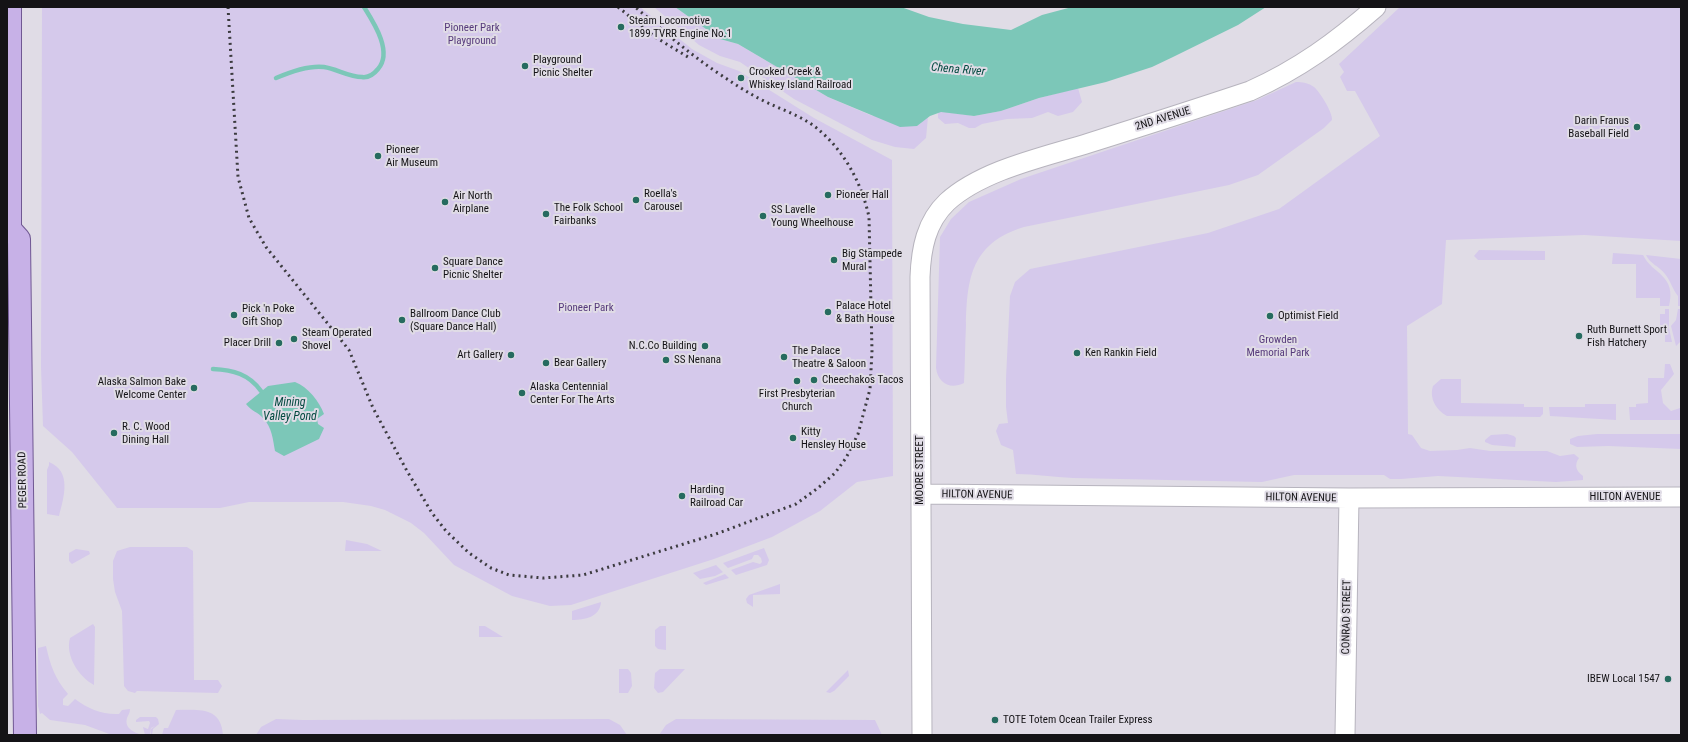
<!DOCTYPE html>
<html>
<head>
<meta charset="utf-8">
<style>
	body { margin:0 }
	#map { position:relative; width:1688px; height:742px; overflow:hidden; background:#e0dce6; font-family:"Roboto Condensed",sans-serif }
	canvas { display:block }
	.frame { position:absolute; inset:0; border:8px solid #141316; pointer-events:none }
</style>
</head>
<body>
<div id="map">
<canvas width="1688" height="742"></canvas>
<div class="frame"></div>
</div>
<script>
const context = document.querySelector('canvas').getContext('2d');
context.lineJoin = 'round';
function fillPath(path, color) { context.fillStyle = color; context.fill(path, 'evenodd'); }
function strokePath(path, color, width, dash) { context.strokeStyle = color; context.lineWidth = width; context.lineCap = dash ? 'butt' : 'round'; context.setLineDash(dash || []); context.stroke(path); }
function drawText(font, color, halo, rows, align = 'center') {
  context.font = font + ' "Roboto Condensed",sans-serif'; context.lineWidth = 4; context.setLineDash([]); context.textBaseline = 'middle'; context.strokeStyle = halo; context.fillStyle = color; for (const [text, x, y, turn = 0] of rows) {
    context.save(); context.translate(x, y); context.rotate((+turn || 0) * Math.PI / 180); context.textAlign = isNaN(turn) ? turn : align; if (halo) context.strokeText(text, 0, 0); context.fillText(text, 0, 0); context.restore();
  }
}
fillPath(new Path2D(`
	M42,7h598l52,42 25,14 22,8 75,47 78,42 1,316 -36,6 -37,29 -48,26 -58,22 -143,46 -21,1 -38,-10 -58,-31 -30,-32 -13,-10 -26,-13 -14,-4 -28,-4h-94l-29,6h-103l-45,-56 -29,-26 -2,-59z
	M654,7h21l45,32 18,5 90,53 42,18 47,11 11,-9 -2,21 -12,11 -19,-2 -23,-7 -78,-41 -54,-37 -20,-6 -21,-11z
	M1400,7h281v234l-97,-6 -138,5 -4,64 -35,22 1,108 4,1 9,13 9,3 27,-1 13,-2 20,3h57l13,5 14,-2 5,4c-5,7 -3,13 4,18v4l-27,2 -118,-6 -37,3h-11l-6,-4h-90l-32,7 -189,-4c-19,-1 -38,-4 -57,-4l-3,-24 -12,-5 -5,-14 3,-7 9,-1 -2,-16v-29l4,-82 5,-14 15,-13 178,-36 71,-24 101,-73 -25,-45h-8l-7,-14 4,-5 -5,-8z
	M1296,82c6,0 13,1 18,5 6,5 19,26 18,33l-8,8 -66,47 -29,10 -205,42c-52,16 -57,50 -58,98 -1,19 -1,39 -2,58 -14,7 -26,0 -28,-15l4,-131 11,-18 18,-17 52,-23 236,-79z
	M1078,88l4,14 -9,10 -15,4 -10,-4 -16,6 -25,1 -25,5 -7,4h-6l-11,-5 -13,1 -7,-6v-5l3,-2 33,5 27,-5 38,-13z
	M1479,250l66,1v9h-67l-4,-4z
	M1613,253l30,2c9,19 34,20 26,51h-9v-8h-24v-34h-24z
	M1646,255l35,4v47h-3v-10c-6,-7 -7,-15 -13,-22 -6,-8 -15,-10 -19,-19z
	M1665,309h4v19l3,14h-7v-13l-5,-1v-14h5z
	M1678,309h3v32l-5,5 -5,-20 5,-6z
	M1665,364h5l4,10 -13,16 2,13 8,8 9,-3 1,12h-51l-1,-13h7v-3l12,-1v-25h16z
	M1441,379h20v24l63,1v3h19v7l-3,3 -93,-1c-11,-6 -18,-18 -14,-30z
	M1585,404h31v16l-66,-4 -1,-9h36z
	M1507,434l7,2 2,2 -1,9 -23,-2 -7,-3v-2l6,-5z
	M1597,434h84v15l-73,-3 -31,1 -7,-3v-5l8,-3z
	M49,462c23,9 15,35 10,54l-12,-2v-44l2,-5z
	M346,540l21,4 15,7h-37z
	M130,547h57l6,4 1,129h24l4,6 -4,7 -81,-2 -2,2 -7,-2 -4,-5 -2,-75 -7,-19 -2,-13v-18l4,-10z
	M764,548l5,12 -2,5 -31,10 -5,-5 22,-8 7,2 2,-2 -1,-4 -3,-3h-4l-2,4 -24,9 -5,-5z
	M76,549l13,2 1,3 -18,10 -3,-3v-8z
	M716,565l7,7 -8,4 -15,3 -7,-6z
	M725,574l4,4 -23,7 -3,-2z
	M780,584v10l-27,1v12l-6,-4 -1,-4 3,-4z
	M601,602c-1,15 -16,18 -29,18v-9z
	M93,624l2,3 -1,58c-15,-8 -29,-29 -24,-47z
	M479,626h6l18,11h-24z
	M660,626h6v24l-8,-1 -3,-3v-16z
	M46,646c4,18 9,33 22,48l-5,5v6l5,1 7,-7c13,10 28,16 44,15l3,-4 8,-1c0,4 -2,6 -3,9 -3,11 8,14 14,17h-29l-27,-10 -35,-5 -8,-7 -2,1 -2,-8v-58z
	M619,669h9l3,4 1,13 -4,7h-9z
	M660,669h25l-22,23 -5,1 -4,-5 1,-15z
	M848,670l1,6 -15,15 -4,2 -4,-1z
	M176,710c22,0 45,-4 47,25h-61l2,-7h4z
	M140,717h16l2,2 1,5 -6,5 -1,6h-1v-6l4,-3 -4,2 -1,7h-5l-2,-8 5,2 2,-6 -1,-2 -13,1v-2z
	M276,719l27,1 306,-1 11,6 7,10h-371l5,-8z
	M676,719l199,1 7,15h-223l7,-10z`), '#d5c9eb');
fillPath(new Path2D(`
	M675,7h226l28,10 34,7 48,6 31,-15 30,-8h194l-28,18 -65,32 -21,10 -46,15 -67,16 -38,13 -27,5 -33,-4 -11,4 -13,10 -17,1 -72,-30 -90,-53 -18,-5z
	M295,382c13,5 24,19 29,32l-7,5 1,5 6,4 -5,11 -35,17 -9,-5c-2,-11 -3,-24 -12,-33 -5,-6 -12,-7 -17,-14l22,-18z`), '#7cc7b8');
strokePath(new Path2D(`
	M276,78c14,-6 32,-13 48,-11 13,2 25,10 38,10 7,1 12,-3 16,-8 15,-17 -4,-46 -14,-62
	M213,369c20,1 36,5 48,22`), '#7cc7b8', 4.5);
const minor = new Path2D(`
	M921,494l428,4 332,-1
	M922,735l-2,-458c1,-28 6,-55 27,-75 35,-32 97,-45 142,-59 54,-17 107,-34 161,-52 49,-22 86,-49 126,-84
	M1345,735l4,-237`);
const major = new Path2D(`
	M10,7v222l9,10 6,496`);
strokePath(minor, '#b7b4be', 21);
strokePath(major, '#705893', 24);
strokePath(minor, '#fff', 19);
strokePath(major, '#c7b1e7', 22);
strokePath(new Path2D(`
	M228,7l10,170 11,41 17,29 83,103 24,58 34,63 25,42 14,18 23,22 22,15 18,7 34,3 40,-3 133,-41 80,-30 22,-16 17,-15 11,-15 12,-24 12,-45 2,-38 -3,-134c-7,-33 -24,-65 -50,-87 -15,-13 -34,-19 -51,-27 -17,-8 -32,-18 -47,-28 -32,-21 -57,-44 -86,-68
	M618,7l37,30 33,20`), '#3c3b3f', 3, [2, 4]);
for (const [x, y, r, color] of [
	[621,27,4,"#266b5f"],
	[525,66,4,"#266b5f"],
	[741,78,4,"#266b5f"],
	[1637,127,4,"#266b5f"],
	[378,156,4,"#266b5f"],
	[828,195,4,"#266b5f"],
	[636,200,4,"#266b5f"],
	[445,202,4,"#266b5f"],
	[546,214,4,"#266b5f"],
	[763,216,4,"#266b5f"],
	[834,260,4,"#266b5f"],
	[435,268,4,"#266b5f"],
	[828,312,4,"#266b5f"],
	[234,315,4,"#266b5f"],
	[1270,316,4,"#266b5f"],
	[402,320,4,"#266b5f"],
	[1579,336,4,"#266b5f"],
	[294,339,4,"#266b5f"],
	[279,343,4,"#266b5f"],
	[705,346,4,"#266b5f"],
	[1077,353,4,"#266b5f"],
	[511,355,4,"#266b5f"],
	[784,357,4,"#266b5f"],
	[666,360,4,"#266b5f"],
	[546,363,4,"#266b5f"],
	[814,380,4,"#266b5f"],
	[797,381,4,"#266b5f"],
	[194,388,4,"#266b5f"],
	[522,393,4,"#266b5f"],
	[114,433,4,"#266b5f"],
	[793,438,4,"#266b5f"],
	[682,496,4,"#266b5f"],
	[1668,679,4,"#266b5f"],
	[995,720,4,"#266b5f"]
]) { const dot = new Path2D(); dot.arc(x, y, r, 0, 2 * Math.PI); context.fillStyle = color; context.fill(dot); strokePath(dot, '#e0dce6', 1.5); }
drawText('11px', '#141316', '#e0dce6', [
	["Steam Locomotive",629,21],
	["1899 TVRR Engine No.1",629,34],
	["Playground",533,60],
	["Picnic Shelter",533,73],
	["Crooked Creek &",749,72],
	["Whiskey Island Railroad",749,85],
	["Darin Franus",1629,121,"right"],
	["Baseball Field",1629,134,"right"],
	["Pioneer",386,150],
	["Air Museum",386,163],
	["Roella's",644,194],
	["Carousel",644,207],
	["Pioneer Hall",836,195],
	["Air North",453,196],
	["Airplane",453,209],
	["The Folk School",554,208],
	["Fairbanks",554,221],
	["SS Lavelle",771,210],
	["Young Wheelhouse",771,223],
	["Big Stampede",842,254],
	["Mural",842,267],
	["Square Dance",443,262],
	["Picnic Shelter",443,275],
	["Palace Hotel",836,306],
	["& Bath House",836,319],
	["Pick 'n Poke",242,309],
	["Gift Shop",242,322],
	["Ballroom Dance Club",410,314],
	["(Square Dance Hall)",410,327],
	["Optimist Field",1278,316],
	["Ruth Burnett Sport",1587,330],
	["Fish Hatchery",1587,343],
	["Steam Operated",302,333],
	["Shovel",302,346],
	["Placer Drill",271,343,"right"],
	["N.C.Co Building",697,346,"right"],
	["The Palace",792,351],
	["Theatre & Saloon",792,364],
	["Ken Rankin Field",1085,353],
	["Art Gallery",503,355,"right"],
	["SS Nenana",674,360],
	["Bear Gallery",554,363],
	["Cheechakos Tacos",822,380],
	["Alaska Salmon Bake",186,382,"right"],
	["Welcome Center",186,395,"right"],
	["Alaska Centennial",530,387],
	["Center For The Arts",530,400],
	["First Presbyterian",797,394,"center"],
	["Church",797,407,"center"],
	["R. C. Wood",122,427],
	["Dining Hall",122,440],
	["Kitty",801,432],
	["Hensley House",801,445],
	["Harding",690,490],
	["Railroad Car",690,503],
	["IBEW Local 1547",1660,679,"right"],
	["TOTE Totem Ocean Trailer Express",1003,720]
], 'left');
drawText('11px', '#563a7b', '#e0dce6', [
	["Pioneer Park",472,28],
	["Playground",472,41],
	["Pioneer Park",586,308],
	["Growden",1278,340],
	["Memorial Park",1278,353]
]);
drawText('11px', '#141316', '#e0dce6', [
	["2ND AVENUE",1163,119,-17],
	["MOORE STREET",920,470,-90],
	["PEGER ROAD",23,480,-91],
	["HILTON AVENUE",977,495,1],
	["HILTON AVENUE",1625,497],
	["HILTON AVENUE",1301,498,1],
	["CONRAD STREET",1347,617,-89]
]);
drawText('italic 12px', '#034a40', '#e0dce6', [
	["Chena River",958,70,5],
	["Mining",290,403],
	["Valley Pond",290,417]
]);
</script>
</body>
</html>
